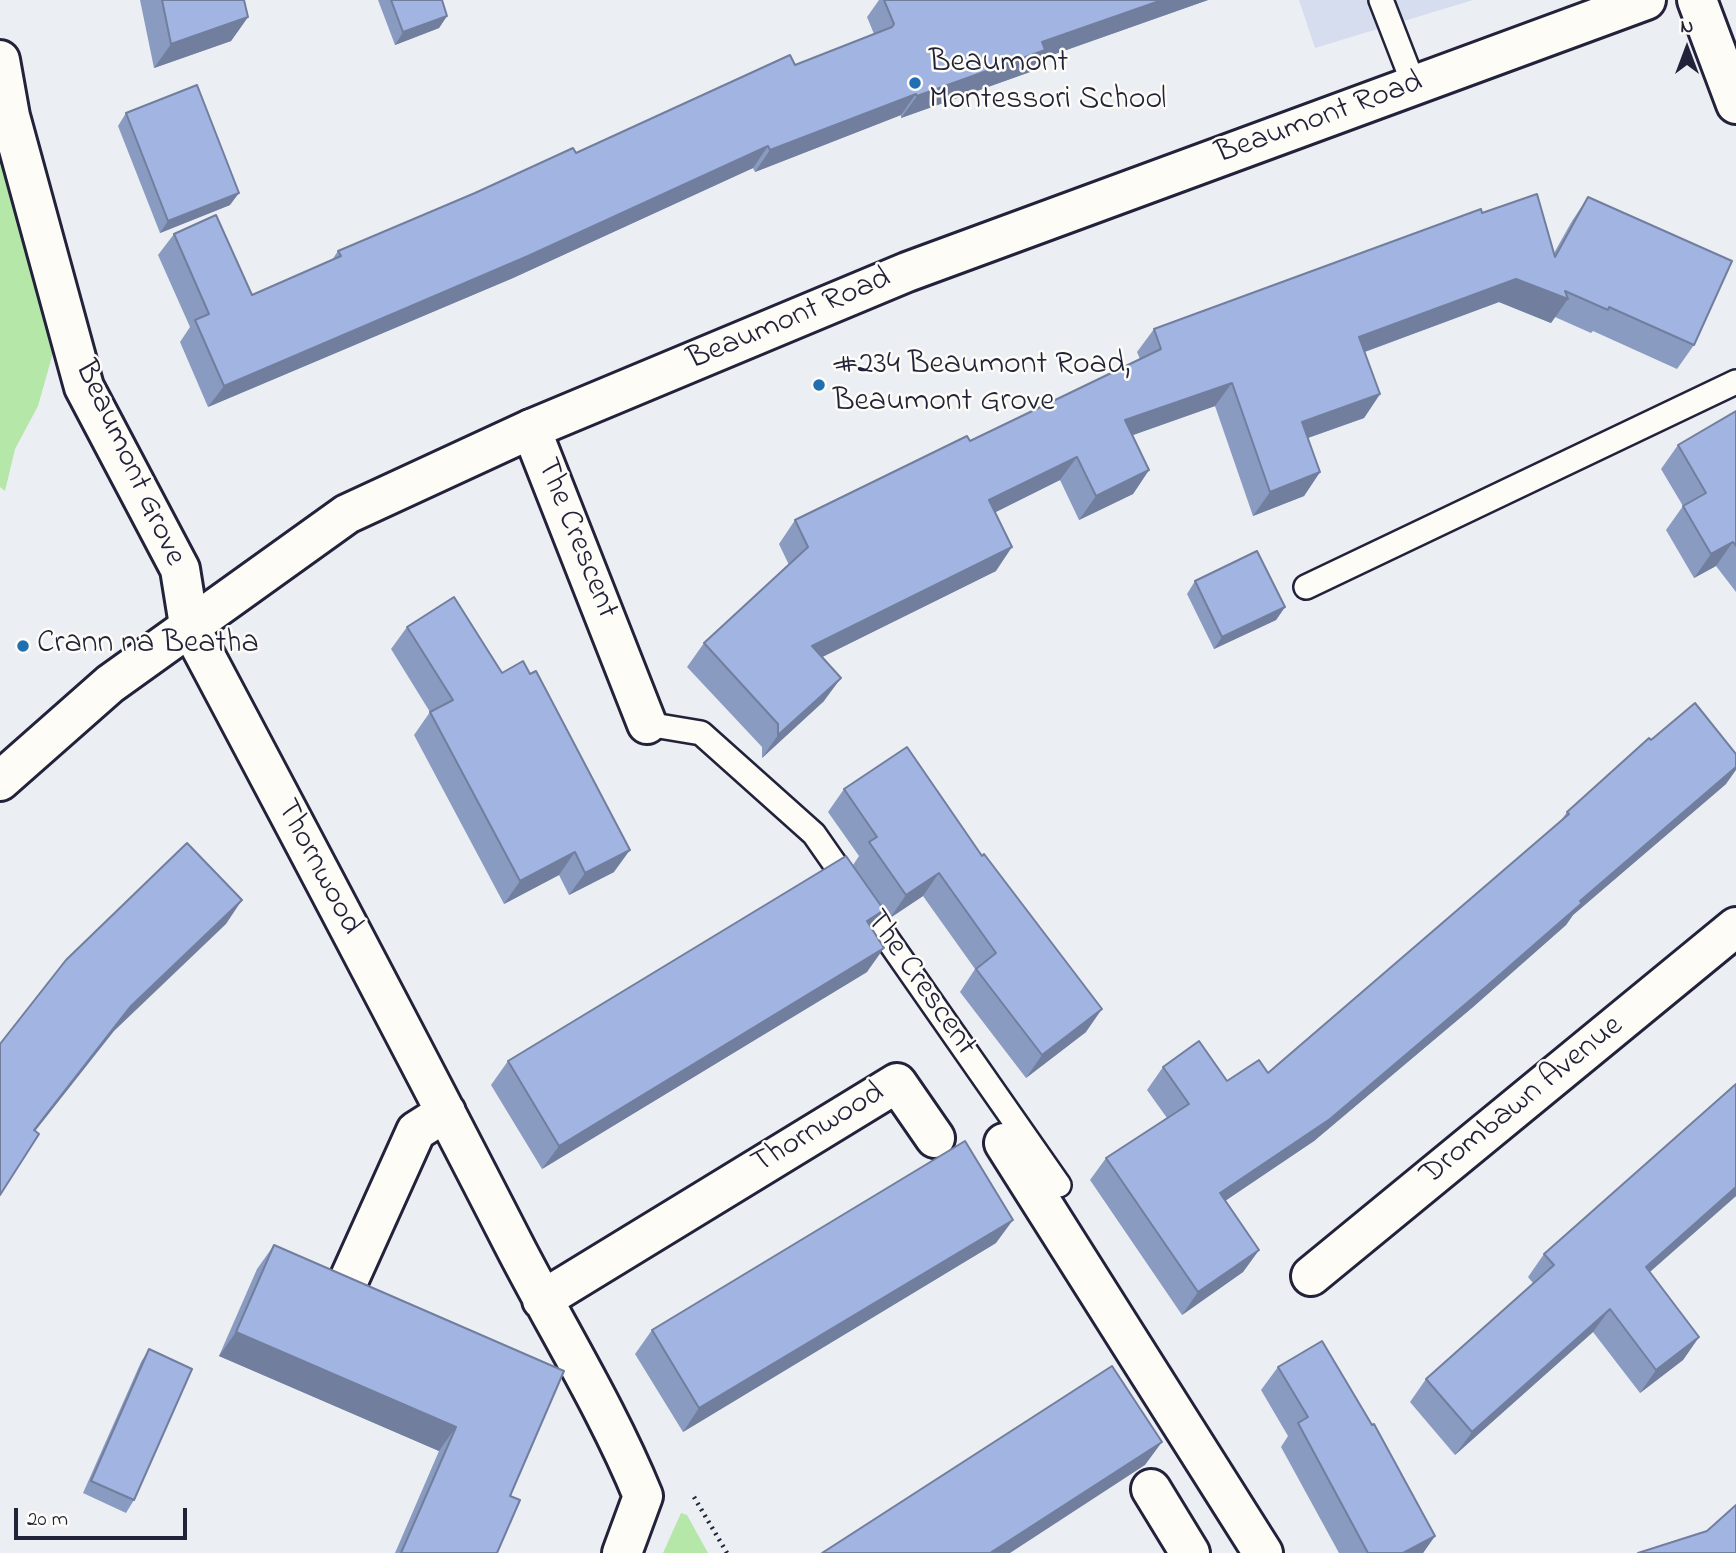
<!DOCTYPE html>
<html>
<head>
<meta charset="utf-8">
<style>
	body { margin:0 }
	#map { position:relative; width:1736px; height:1553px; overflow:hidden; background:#ebeef3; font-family:"Indie Flower",sans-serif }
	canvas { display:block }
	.north { position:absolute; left:1652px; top:14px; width:70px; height:70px; -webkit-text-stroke:5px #fdfcf7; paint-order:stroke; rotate:0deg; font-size:19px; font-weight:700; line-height:28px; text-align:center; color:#22223b }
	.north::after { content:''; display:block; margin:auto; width:24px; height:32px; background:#22223b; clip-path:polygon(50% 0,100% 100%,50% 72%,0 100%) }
	.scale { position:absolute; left:14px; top:1508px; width:173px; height:32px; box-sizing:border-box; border:4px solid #22223b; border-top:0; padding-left:9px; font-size:21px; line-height:24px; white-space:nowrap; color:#22223b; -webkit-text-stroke:5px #fdfcf7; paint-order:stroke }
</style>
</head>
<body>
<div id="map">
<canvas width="1736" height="1553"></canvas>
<div class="north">N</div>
<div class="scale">20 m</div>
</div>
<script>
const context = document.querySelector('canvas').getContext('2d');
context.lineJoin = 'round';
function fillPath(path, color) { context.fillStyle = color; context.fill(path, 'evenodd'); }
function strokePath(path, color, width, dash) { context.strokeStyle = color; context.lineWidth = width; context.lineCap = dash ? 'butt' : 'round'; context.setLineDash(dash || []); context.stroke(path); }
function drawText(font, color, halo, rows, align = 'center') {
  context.font = font + ' "Indie Flower",sans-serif'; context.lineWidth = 5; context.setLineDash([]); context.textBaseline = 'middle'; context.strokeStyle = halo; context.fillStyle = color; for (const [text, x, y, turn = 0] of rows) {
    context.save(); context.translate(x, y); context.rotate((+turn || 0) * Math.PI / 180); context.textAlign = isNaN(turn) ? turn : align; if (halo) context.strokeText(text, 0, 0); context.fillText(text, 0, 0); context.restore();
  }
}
fillPath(new Path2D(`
	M1299,0h174l-158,48z`), '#d5ddee');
fillPath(new Path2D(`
	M0,146l53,207 -15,53 -23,43 -10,42 -5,-4z
	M681,1513l6,2 21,38h-45z`), '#b4e7a8');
const service = new Path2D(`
	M1381,0l33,85
	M1306,587l430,-205
	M647,724l54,9 113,101 245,351`);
const minor = new Path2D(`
	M1697,0l39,104
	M0,60l10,56 74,271 96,182 9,56c109,205 218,411 324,618 43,84 94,165 130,253l-21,57
	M531,429l116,295
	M1004,1143l259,410
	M1311,1276l425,-349
	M346,1286l70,-155 30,-19
	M542,1300l355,-217 38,55
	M1151,1489l39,64`);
const tertiary = new Path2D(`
	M0,781l110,-97 237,-170 184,-85 376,-157 739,-272`);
strokePath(service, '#22223b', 28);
strokePath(minor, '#22223b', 44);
strokePath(tertiary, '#22223b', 44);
strokePath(new Path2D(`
	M694,1497l33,56`), '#22223b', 4.5, [2, 5]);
strokePath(service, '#fdfcf7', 23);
strokePath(minor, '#fdfcf7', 38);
strokePath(tertiary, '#fdfcf7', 38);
fillPath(new Path2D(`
	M140,0h104l4,17 -17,24 -77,27z
	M378,0h64l5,16 -8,12 -44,17z
	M879,0h329l-170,60 -8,12 -129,46v-3l-146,57 -2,-4 -240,110 -305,129 -28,-65 10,-15 -32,-72 16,-21 78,61 80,-35 6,-9 238,-98 298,-119 -7,-17z
	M126,113l104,92 -70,28 -42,-107z
	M1588,197l106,148 -17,24 -84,-38 -2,2 -36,-16 -4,6 -52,-21 -134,50 15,42 -16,24 -56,20 12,34 -16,24 -51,20 -38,-110 -83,29 17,35 -16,24 -54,26 -19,-40 -65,32 1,59 -174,86 2,44 -62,57v-11l-75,-80 17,-24 85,-78 -10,-21 16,-24 175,-79 170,-82 -3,-7 17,-23 328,-116 72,40 18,-32z
	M1736,411v181l-20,-26 -22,12 -28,-48 17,-24 -22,-37 17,-24z
	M1195,581l90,26 -9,13 -62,29 -27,-55z
	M407,627l207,245 -45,23 -10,-20 -55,29 -90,-169 16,-23 -39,-63z
	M907,747l179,285 -60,46 -66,-86 15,-23 -52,-73 -33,22 -37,-53 6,-9 -31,-44 16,-23z
	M1726,784l-153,131 -7,10 -93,82 -159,134 -89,60 34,49 -16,22 -61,43 -92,-135 16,-22 61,-40 -20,-28 16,-23 64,14 41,-8 292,-251 7,-10z
	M884,910l-13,18 -4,44 -325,197 -51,-84 17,-24z
	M1736,1084v112l-86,76 49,65 -16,23 -43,33 -47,-61 -138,123 -45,-53 16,-23 107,-96 -5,-6 16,-23z
	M996,1243l-313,189 -48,-78 17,-24z
	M274,1245l290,126 -54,125 -13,57h-102l44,-102 -220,-95 38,-87z
	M149,1349l-15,151 -8,13 -43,-20 58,-131z
	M1278,1367l157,169 -12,17h-84l-58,-106 7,-11 -27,-46z`), '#8a9bc2');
fillPath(new Path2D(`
	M1162,0h46l-170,60 -8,12 -129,46 16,-22 125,-54z
	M447,16l-8,12 -44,17 8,-13z
	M248,17l-17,24 -77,27 17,-24z
	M916,94l-15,21 -146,57 15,-22z
	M768,146l-15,22 -240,110 -305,129 16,-21z
	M239,193l-9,12 -70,28 8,-12z
	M1516,279l52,20 -17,24 -52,-21 -157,58 17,-23z
	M1232,383l-17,23 -107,38 17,-24z
	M1380,394l-16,24 -79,28 17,-24z
	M1077,457l-17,23 -88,44 17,-24z
	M1149,470l-16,24 -54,26 17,-24z
	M1320,472l-16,24 -51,20 17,-24z
	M1733,542l-17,24 -22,12 17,-24z
	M1012,547l-16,24 -200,99 16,-24z
	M1285,607l-9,13 -62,29 8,-12z
	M841,678l-17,23 -62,57 16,-23z
	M1736,767v3l-10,14 -153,131 -7,10 -93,82 -159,134 -110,74 16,-22 360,-292z
	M630,850l-16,22 -45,23 16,-22z
	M575,852l-16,23 -55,29 16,-23z
	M939,873l-16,23 -33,22 16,-23z
	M242,900l-16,24 -112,107 -97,123 17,-24 96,-123z
	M884,910l-17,24v-13z
	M884,948l-17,24 -325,197 17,-23z
	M1102,1009l-16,23 -60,46 16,-23z
	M1736,1187v9l-107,94 17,-23z
	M1013,1220l-17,23 -313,189 16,-24z
	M1259,1250l-16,22 -61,43 16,-23z
	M1610,1309l-17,23 -138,123 17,-23z
	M236,1332l220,95 -17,24 -220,-95z
	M1699,1337l-16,23 -43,33 16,-23z
	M1162,1442l-17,23 -135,88h-20z
	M1435,1536l-12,17h-20z`), '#717e9e');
const building = new Path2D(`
	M162,0h82l4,17 -77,27z
	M391,0h51l5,16 -44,16z
	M884,0h278l-120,42 3,8 -128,46 -1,-2 -146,56 -2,-4 -240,110 -304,130 -29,-66 14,-6 -35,-80 42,-19 36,80 89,-39 -3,-5 137,-58 98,-45 3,5 214,-98 5,10 97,-38 2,-3z
	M197,85l42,108 -71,28 -42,-108z
	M1537,194l18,63 33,-60 144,64 -38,84 -85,-38 -1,3 -43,-19 3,8 -52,-20 -157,58 21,57 -78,28 18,50 -50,20 -38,-109 -107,37 24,50 -53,26 -19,-39 -88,43 23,47 -200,99 29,32 -63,57v-11l-74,-81 104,-96 -13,-27 172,-84 3,5 191,-92 -7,-20 327,-120 1,4z
	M1736,411v135l-3,-4 -22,12 -28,-48 23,-13 -28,-48z
	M1257,551l28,56 -63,30 -27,-56z
	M454,597l48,76 21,-12 7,13 6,-3 94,179 -45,23 -10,-21 -55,29 -90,-169 23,-12 -46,-73z
	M1695,703l41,51v13l-156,134 2,2 -94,82 -158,134 -110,74 39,57 -61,42 -92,-134 83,-54 -26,-37 36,-26 28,40 32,-21 9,13 301,-259 -2,-2 82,-74 2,2z
	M907,747l75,109 2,-2 118,155 -60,46 -66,-86 20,-16 -57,-80 -33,22 -37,-53 8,-5 -33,-48z
	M187,843l55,57 -112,107 -96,123 5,4 -39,61v-151l66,-84z
	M846,856l38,54 -17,11 17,27 -325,198 -51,-85z
	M1736,1084v103l-90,80 53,70 -43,33 -46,-61 -138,123 -46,-53 128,-114 -10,-11z
	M965,1141l48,79 -314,188 -47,-78z
	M274,1245l290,126 -54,125 10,4 -23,53h-96l55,-126 -220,-95z
	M1322,1341l50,84 2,-1 61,112 -32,17h-35l-70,-130 10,-6 -30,-50z
	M149,1349l43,20 -58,131 -43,-19z
	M1112,1366l50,76 -172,111h-168z
	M1736,1505v48h-98l69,-22z`);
fillPath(building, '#a1b4e2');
strokePath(building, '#717e9e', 2);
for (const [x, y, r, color] of [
	[915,83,7,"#1f6fb2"],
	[819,385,7,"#1f6fb2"],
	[23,646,7,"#1f6fb2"]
]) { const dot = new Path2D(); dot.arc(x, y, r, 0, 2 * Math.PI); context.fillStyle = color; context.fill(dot); strokePath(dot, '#fdfcf7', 2.5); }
drawText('32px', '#22223b', '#fdfcf7', [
	["Beaumont",929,65],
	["Montessori School",929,102],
	["#234 Beaumont Road,",833,367],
	["Beaumont Grove",833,404],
	["Crann na Beatha",37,646]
], 'left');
drawText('32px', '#22223b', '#fdfcf7', [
	["Beaumont Road",1320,120,-20],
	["Beaumont Road",790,321,-23],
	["Beaumont Grove",128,464,65],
	["The Crescent",575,539,68],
	["Thornwood",317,868,62],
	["The Crescent",919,984,55],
	["Drombawn Avenue",1523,1102,-39],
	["Thornwood",819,1130,-31]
]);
</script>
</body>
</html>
